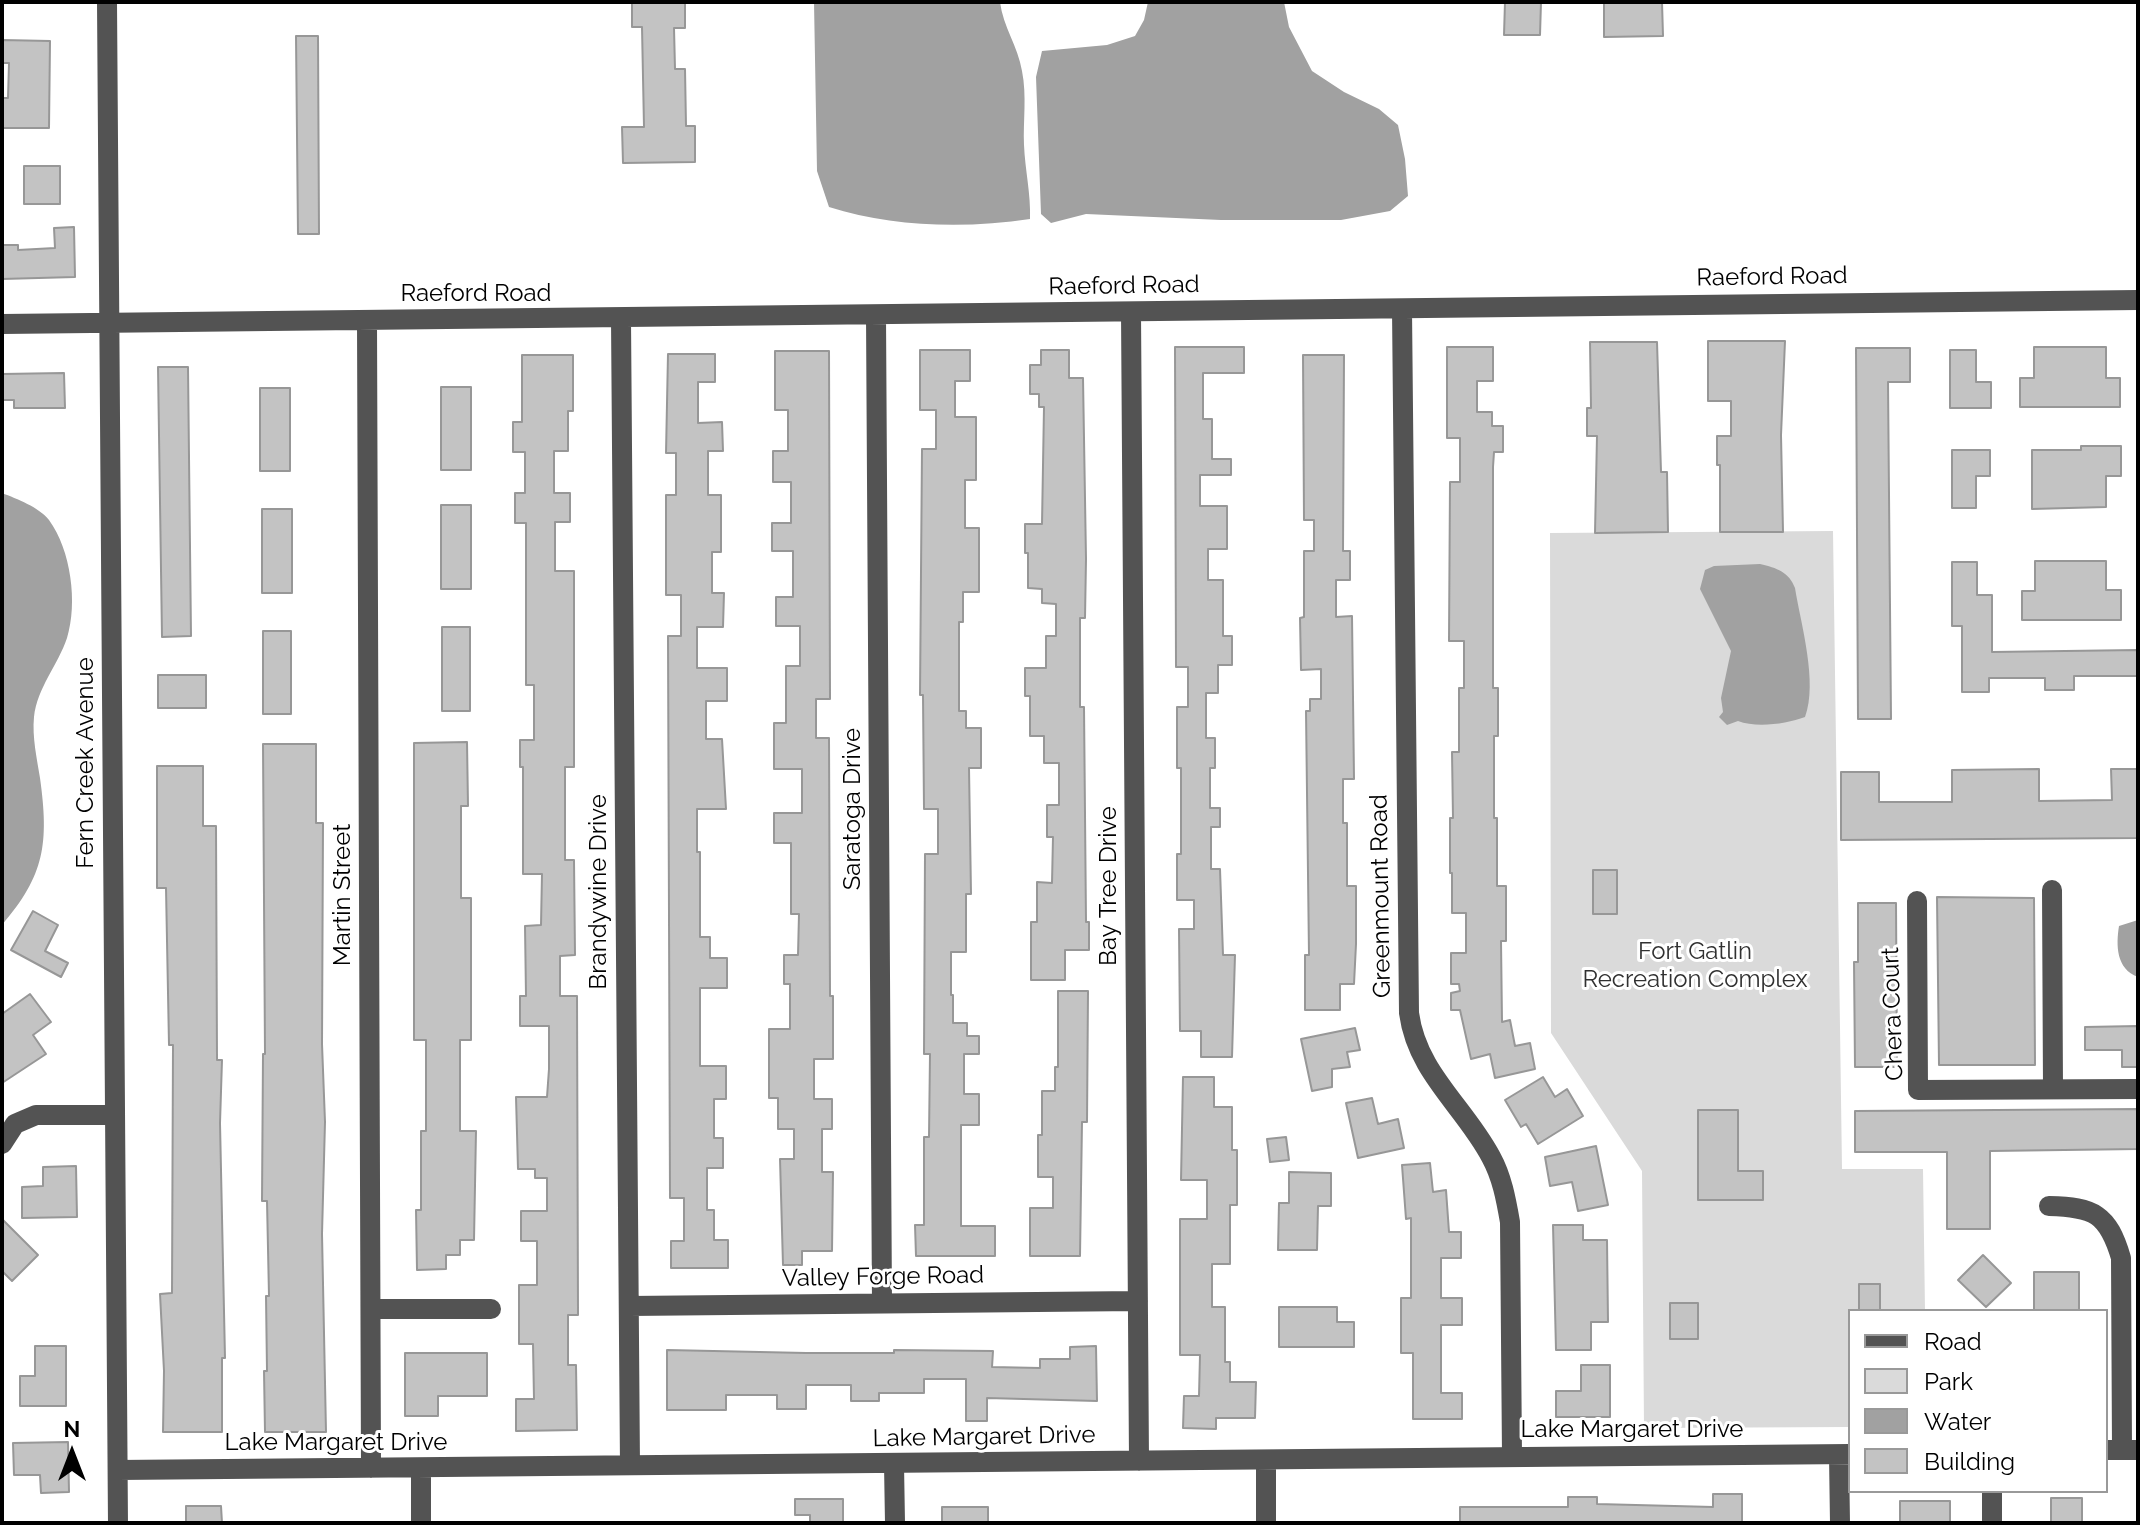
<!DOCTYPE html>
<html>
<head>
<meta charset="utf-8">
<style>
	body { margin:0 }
	#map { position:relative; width:2140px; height:1525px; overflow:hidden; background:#fff; font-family:Raleway,sans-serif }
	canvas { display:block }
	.frame { position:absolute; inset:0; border:4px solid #000; pointer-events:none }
	.legend { position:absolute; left:1848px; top:1309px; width:260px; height:184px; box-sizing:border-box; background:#fff; border:2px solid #999; margin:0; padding:10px 14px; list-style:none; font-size:24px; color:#000 }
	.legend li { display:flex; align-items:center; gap:16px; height:40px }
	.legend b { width:40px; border:2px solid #999 }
	.north { position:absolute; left:32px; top:1413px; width:80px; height:80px; -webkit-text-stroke:6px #fff; paint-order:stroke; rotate:0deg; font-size:22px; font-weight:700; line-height:32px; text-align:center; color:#000 }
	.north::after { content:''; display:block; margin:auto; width:28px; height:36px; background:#000; clip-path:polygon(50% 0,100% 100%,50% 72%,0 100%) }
</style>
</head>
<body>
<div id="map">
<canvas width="2140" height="1525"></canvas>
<div class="frame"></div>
<ul class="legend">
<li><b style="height:10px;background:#535353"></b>Road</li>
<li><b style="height:22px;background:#dadada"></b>Park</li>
<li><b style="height:22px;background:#a1a1a1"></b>Water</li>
<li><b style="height:22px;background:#c3c3c3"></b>Building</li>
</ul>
<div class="north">N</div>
</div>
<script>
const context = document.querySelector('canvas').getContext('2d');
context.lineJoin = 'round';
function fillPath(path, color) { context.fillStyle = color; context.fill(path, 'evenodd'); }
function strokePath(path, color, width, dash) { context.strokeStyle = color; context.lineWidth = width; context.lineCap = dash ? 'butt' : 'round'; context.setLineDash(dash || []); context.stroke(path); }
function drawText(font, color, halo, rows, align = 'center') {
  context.font = font + ' Raleway,sans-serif'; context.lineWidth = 6; context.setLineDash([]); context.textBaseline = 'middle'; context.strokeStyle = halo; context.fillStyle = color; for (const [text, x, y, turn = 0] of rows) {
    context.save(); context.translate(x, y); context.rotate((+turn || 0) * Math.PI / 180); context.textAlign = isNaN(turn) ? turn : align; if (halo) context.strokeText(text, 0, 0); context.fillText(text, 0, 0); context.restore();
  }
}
fillPath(new Path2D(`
	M1833,531l9,638h81l2,142h-75v116l-206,1 -2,-257 -91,-138 -1,-500z`), '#dadada');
fillPath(new Path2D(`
	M814,2h186c3,25 18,44 22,69 5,25 1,50 2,74 1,25 7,49 6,74 -65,10 -139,8 -201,-12l-12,-36z
	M1148,2h136l5,25 23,44 32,21 35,17 19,16 7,34 3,37 -18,15 -49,9h-120l-135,-6 -35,9 -10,-9 -5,-137 6,-26 65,-6 28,-9 9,-16z
	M2,493c15,6 37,14 47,27 22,30 29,83 18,118 -9,27 -30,50 -33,79 -2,20 3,42 6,61 9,65 5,97 -38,147z
	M1760,564c17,4 29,8 35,24 6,37 23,94 10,129 -18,7 -49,11 -67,4l-11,4 -8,-8 4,-5 -2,-14 10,-47 -31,-62 5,-19 9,-4z
	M2138,920v57c-22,-8 -22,-32 -19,-51z`), '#a1a1a1');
const building = new Path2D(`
	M632,2h53v26h-11l1,41h10l1,57h9v36l-72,1 -1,-36h22l-2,-100h-10z
	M1505,2h36l-1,33h-36z
	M1604,2h58l1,34 -59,1z
	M296,36h22l1,198h-21z
	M2,40l48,1 -1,87h-47v-30h6l1,-35h-7z
	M24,166h36v38h-36z
	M74,227l1,50 -73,2v-34h16v5l37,-2 -1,-20z
	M1708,341h77l-4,94 2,97h-63v-67h-3v-29h14v-35h-23z
	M1590,342h67l4,130h6l1,60 -73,1 2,-97h-10v-28h4z
	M1175,347h69v26h-41v46h9v40h19v16h-31v31h27v43h-19v31h15v56h9v29h-14v28h-12v45h9v30h-5v40h10v19h-9v42h9l3,86h12l-3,102h-31v-26h-21l-1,-102h15v-29h-17v-46h4v-86h-4v-61h11v-40h-12z
	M1447,347h46v34h-16v31h15v14h11v26h-9l-1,15v221h5v48h-4v82h3v68h9v55h-5l1,81 8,-2 5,26 15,-3 5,26 -40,9 -5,-24 -19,5 -11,-49h-9v-17l9,-2 -1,-7h-8v-31h15v-40h-14v-40h-2v-55h3l-1,-66h7v-64h5v-47h-15l1,-159h10v-44h-13z
	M2034,347h72v31h14v29h-100v-29h14z
	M1856,348h54v34h-22l3,337h-33z
	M920,350h50v31h-15v36h21v63h-11v48h14v64h-16v30h-4v89h7v17h15v40h-12l2,126h-5v58h-15v43h2v28h14v13h12v18h-15v40h15v31h-18v101h34v30h-79l-1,-31h9v-88h5l1,-83h-6l1,-200h13v-45h-14l-1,-114h-3l2,-246h14v-39h-16z
	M1041,350h28v28h14l3,181 -1,59h-5v89h4l2,215h3v28h-24v30h-34v-58h6v-40l15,1 1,-46h-6v-32h12v-42h-15v-27h-14v-40h-5v-28h21v-32h10v-32l-14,-1v-14l-14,-1v-35h-3v-29h17l2,-117h-5v-13h-9v-29h11z
	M1950,350h26v32h15v26h-41z
	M775,351h54l1,348h-14v39h13l1,258h3v63h-19v40h18v30h-10v43h11l-1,79h-30v14h-19l-3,-106h14v-30h-16v-31h-9v-69h21v-45h-6v-29h14l1,-41h-8v-71h-17v-30h28v-44h-28v-46h12v-57h14v-40h-24v-29h17v-46h-21v-28h19v-41h-18v-31h15v-41h-13z
	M668,354h47v28h-17v41l24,-1 1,29h-15v44h13v57h-9v41h12l-1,34h-26v41h30v33h-21v38h16l4,70h-29v43h3v85h10v21h17v30h-27v78h26v33h-12v39h9v30h-16v42h7v30h14v28h-57v-27h13v-43h-14l-2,-562h13v-41h-15v-100h10v-42h-10z
	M522,355h51v56h-5v40h-14v42h16v29h-15v49h19v196h-9v93h9l1,95 -15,1v40h17l1,319h-10v50h8l1,65 -61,1v-32h18l-1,-55h-14v-59h18v-44h-16v-30h26v-33h-12v-9h-17l-2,-72h31l2,-28v-43h-29v-30h6l-1,-70 16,-1 1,-51h-19v-107h-3v-27h14v-55h-8v-162h-11v-30h10v-41h-12v-30h9z
	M1303,355h41l-1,196h7v29h-14v37l16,-1 2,163h-11v44h4v63h9v58l-2,40h-14v26h-35v-55h4l-3,-244h4v-12h11v-30l-20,1 -1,-52 4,-1v-66h10v-31h-10z
	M158,367h30l3,269 -29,1z
	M64,373l1,35h-51v-8h-12v-26z
	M441,387h30v83h-30z
	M260,388h30v83h-30z
	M2081,446h40v30h-15v31l-74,2v-59h49z
	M1952,450h38v26h-14v32h-24z
	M441,505h30v84h-30z
	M262,509h30v84h-30z
	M2035,561h71v29h15v30h-99v-29h13z
	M1952,562h25v33h15v57l146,-2v26h-64v14h-29v-12h-56v14h-27v-66h-10z
	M442,627h28v84h-28z
	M263,631h28v83h-28z
	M158,675h48v33h-48z
	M467,742l1,64h-7v92h10v142h-11v91h16l-2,109h-14v15h-14v14l-29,1 -1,-60h5v-79h5v-91h-12v-297z
	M263,744h53v79h7l-1,221 3,78 -3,112 4,198h-61l-1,-61h3l-1,-75h3l-2,-95h-5l1,-147h2z
	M157,766h46v60h13l1,234h5l-2,63 5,235h-3v74h-59l1,-61 -4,-77 12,-1 1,-248h-4l-3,-157h-9z
	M2039,769v32l73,-1 -1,-31h27v69l-297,2v-68h38v30h73v-32z
	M1593,870h24v44h-24z
	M1937,897l97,1 1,167h-96z
	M1858,903h38l1,164h-42l-1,-105h4z
	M33,911l25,14 -13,26 23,12 -7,14 -50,-27z
	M1058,991h30l-1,131h-5l-2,134h-50v-48h23v-31h-15v-42h4v-44h13v-24h3z
	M30,994l21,28 -18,13 13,19 -44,29v-69z
	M2138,1026v41h-16v-17h-37v-23z
	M1355,1028l5,22 -13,2 3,15 -18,2v18l-20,4 -11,-52z
	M1183,1077h31v30h18v43h5v55h-7v59h-18v43h13v55h5v20h26l-1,36h-39v11l-33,-1 1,-32h15l1,-41h-20v-136h27v-39h-26z
	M1543,1077l12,20 12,-8 16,27 -45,28 -12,-20 -5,3 -16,-27z
	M1372,1098l6,26 20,-5 6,29 -46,10 -12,-55z
	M2138,1109v40l-148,2v78h-43v-77h-92v-41z
	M1698,1110h40v61h25v29h-65z
	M1286,1137l3,23 -19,2 -3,-23z
	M1596,1146l12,59 -30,6 -6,-29 -22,4 -5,-29z
	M1430,1163l3,29 13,-2 3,42h12v26h-20v40h21v27h-21v68h21v26h-49v-66h-12v-55h10v-80l-5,1 -4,-54z
	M76,1166l1,51 -55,1v-31l21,-1v-19z
	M1289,1172l42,1v33h-13l-1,44h-39l1,-47h10z
	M2,1219l36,36 -26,26 -10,-10z
	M1553,1225h30v15h24l1,82h-17v28h-35z
	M1983,1255l28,28 -25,24 -28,-27z
	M2034,1272h45v39h-45z
	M1859,1284h21v27h-21z
	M1670,1303h28v36h-28z
	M1279,1307h58v15h17v25h-75z
	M35,1346h31v60h-46v-30h15z
	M1096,1346l1,55 -110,-3v23h-21v-42h-42v14h-45v8h-28v-16h-45v24h-29v-14h-51v15h-59v-60l139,3h88v-3l99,1 -1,16 48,1v-9h30v-12z
	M405,1353h82v43h-49v20h-33z
	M1581,1365h29v52h-54v-26h25z
	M68,1442l1,50 -28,1 -1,-18h-26l-1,-32z
	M1713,1494h29v29h-282v-16h108v-10h29v7l116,3z
	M2051,1498h31v25h-31z
	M795,1499h48v24h-33v-8h-15z
	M1900,1501h50v22h-50z
	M186,1506h35l1,17h-36z
	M942,1507h46v16h-46z`);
fillPath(building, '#c3c3c3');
strokePath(building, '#979797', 2);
strokePath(new Path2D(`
	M107,2l11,1521
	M1402,309l7,704c8,60 55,93 82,144 11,20 15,42 19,65l2,234
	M1131,312l8,1149
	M876,315l6,988
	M621,319l9,1146
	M367,321l4,1147
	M2,324l2136,-24
	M2052,890l1,199
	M1917,901l1,189 220,-1
	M2,1144l13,-20 21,-9h78
	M2049,1206c45,1 59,8 72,52l1,192
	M629,1306l509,-5
	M371,1309h120
	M2106,1450h32
	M1839,1455l1,68
	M1266,1460v63
	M894,1464l1,59
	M421,1468v55
	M118,1470l1732,-16
	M1992,1491v32`), '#535353', 20);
drawText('24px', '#000', '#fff', [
	["Raeford Road",1772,277,-1],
	["Raeford Road",1124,286,-1],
	["Raeford Road",476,294],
	["Fern Creek Avenue",86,763,-90],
	["Saratoga Drive",853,809,-90],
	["Bay Tree Drive",1109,886,-90],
	["Brandywine Drive",599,892,-90],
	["Martin Street",343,895,-90],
	["Greenmount Road",1381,896,-91],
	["Chera Court",1893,1014,-92],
	["Valley Forge Road",883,1277,-1],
	["Lake Margaret Drive",1632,1430],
	["Lake Margaret Drive",984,1437,-1],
	["Lake Margaret Drive",336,1443]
]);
drawText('24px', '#313131', '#fff', [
	["Fort Gatlin",1695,952],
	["Recreation Complex",1695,980]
]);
</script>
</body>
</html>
